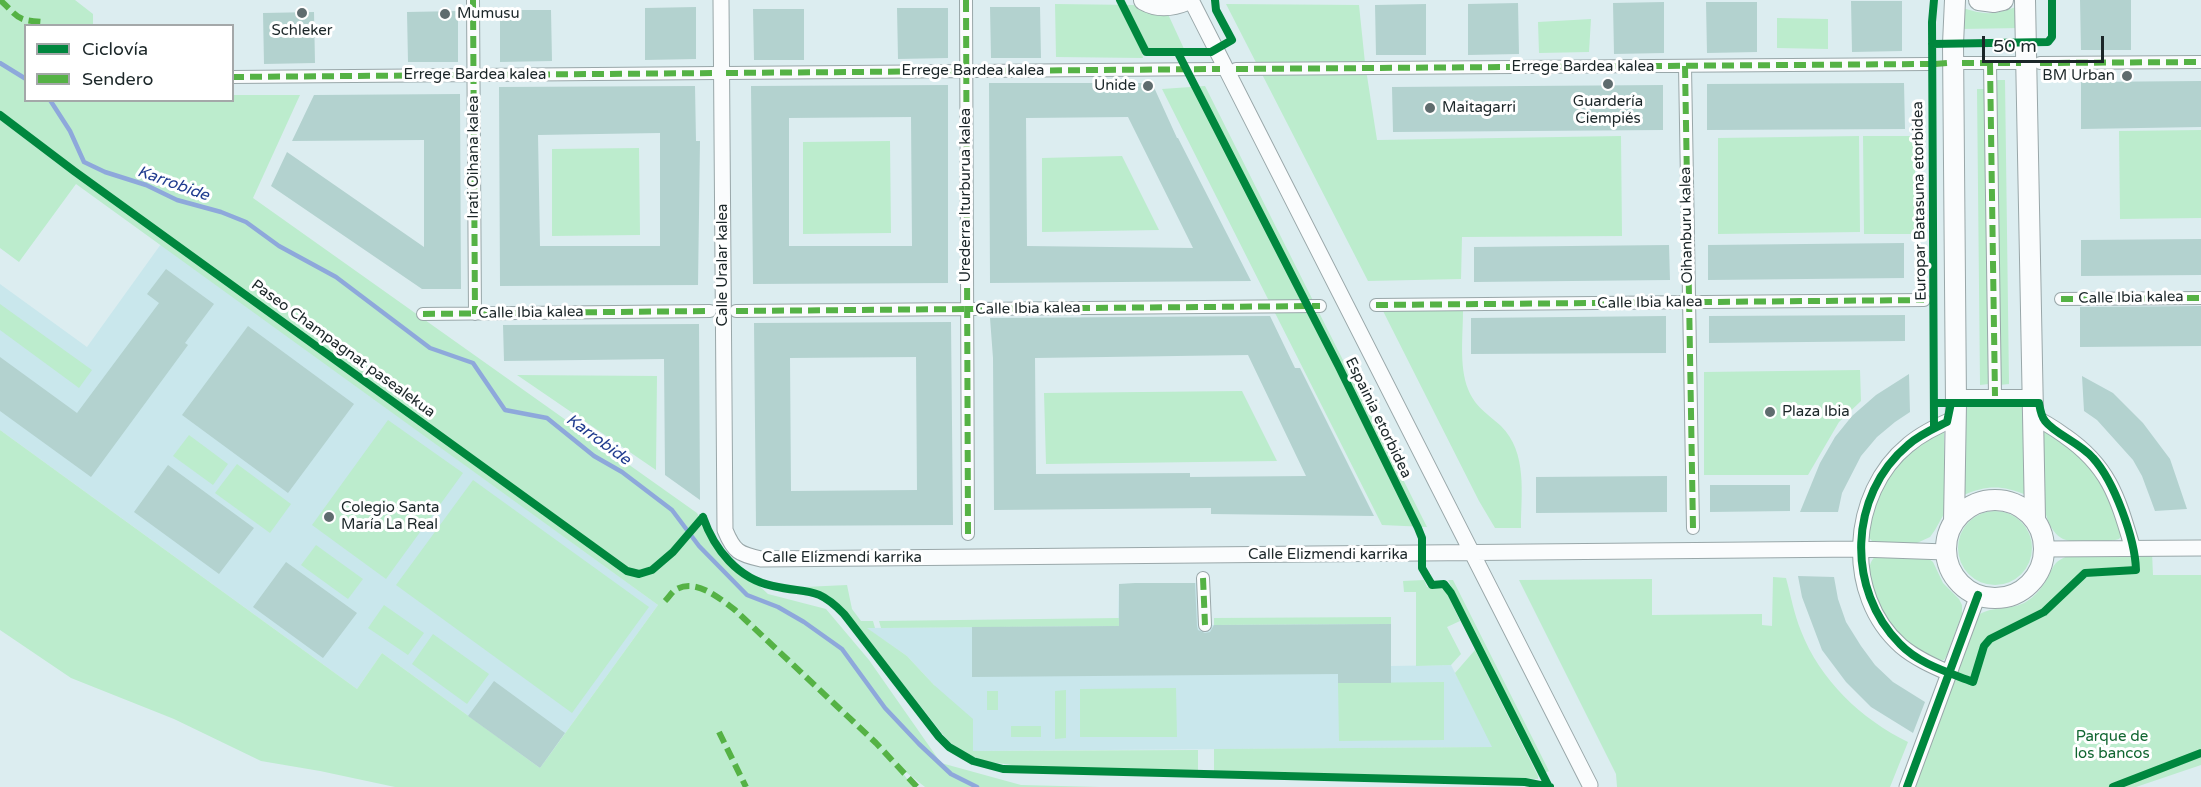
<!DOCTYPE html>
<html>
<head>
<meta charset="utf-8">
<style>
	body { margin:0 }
	#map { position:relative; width:2201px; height:787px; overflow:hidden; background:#dcedf0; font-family:"Varela Round",sans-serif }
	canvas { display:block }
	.legend { position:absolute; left:24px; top:24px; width:210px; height:78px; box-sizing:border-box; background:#fff; border:2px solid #a4a8a9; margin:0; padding:8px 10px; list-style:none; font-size:18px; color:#1b2628 }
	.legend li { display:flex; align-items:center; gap:12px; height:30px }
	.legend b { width:30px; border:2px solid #a4a8a9 }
	.scale { position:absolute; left:1982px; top:36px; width:122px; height:27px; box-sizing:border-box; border:3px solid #1b2628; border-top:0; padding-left:8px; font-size:18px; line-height:21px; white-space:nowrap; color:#1b2628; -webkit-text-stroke:4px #fff; paint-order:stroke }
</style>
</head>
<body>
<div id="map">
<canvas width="2201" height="787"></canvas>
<ul class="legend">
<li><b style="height:8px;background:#00873e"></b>Ciclovía</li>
<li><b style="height:8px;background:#55b245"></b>Sendero</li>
</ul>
<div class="scale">50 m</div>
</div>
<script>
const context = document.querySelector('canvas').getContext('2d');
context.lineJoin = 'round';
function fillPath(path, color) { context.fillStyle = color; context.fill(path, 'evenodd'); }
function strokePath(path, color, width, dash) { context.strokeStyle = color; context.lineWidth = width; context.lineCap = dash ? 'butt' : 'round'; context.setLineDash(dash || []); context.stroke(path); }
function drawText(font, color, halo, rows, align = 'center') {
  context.font = font + ' "Varela Round",sans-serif'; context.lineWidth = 6; context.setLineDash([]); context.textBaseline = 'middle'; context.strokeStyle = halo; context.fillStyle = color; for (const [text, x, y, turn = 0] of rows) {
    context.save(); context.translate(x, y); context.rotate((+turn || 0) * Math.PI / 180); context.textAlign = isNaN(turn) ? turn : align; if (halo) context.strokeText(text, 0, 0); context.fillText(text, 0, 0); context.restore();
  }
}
fillPath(new Path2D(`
	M161,244l497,361 -118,163 -158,-115 -25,36 -357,-259v-146l87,63z
	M1197,583l1,42 193,-1v42l60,-1 42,82 -521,4 -38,-66 -27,-29 -41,-28 252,-2 1,-42z`), '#c9e7ec');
fillPath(new Path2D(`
	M0,0h75l18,14v11l-67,1v74h206l1,-5h67l-47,103 444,315 15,28 56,53 58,15 43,51 72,103 80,22 80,2h-176l-28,-22 16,22h-518l-75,-16 -59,-10 -87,-42 -103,-41 -71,-48v-200l357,259 25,-36 158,115 118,-163 -582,-421 -57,78 -19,-14z
	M1055,4l79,1 15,6 18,1 18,39 -43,1 1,6 -87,-1z
	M1226,4l133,1 6,58 12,77 244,-4 1,100 -160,1 -1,42 -93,2z
	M2021,5v23l-60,1 -1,-22c27,9 35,8 61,-2z
	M1777,18l51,1v30l-51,-1z
	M1591,19l-2,33 -50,1 -1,-31z
	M1996,80h9l4,304 -10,1z
	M1205,86l222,441 -45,-2 -220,-436z
	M1977,89h9l3,295 -9,1z
	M2201,130v88l-81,1 -1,-88z
	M1859,136l1,96 -142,2v-96z
	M1863,136h52v98h-51z
	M890,141l1,92 -88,1v-92z
	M639,148l1,87 -88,1v-87z
	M1122,156l37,74 -117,2v-74z
	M0,304l92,66 -13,18 -79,-58z
	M1383,311h80c0,24 -4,55 5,78 7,18 20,25 33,37 27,27 20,68 20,102h-26l-16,-27z
	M1860,370l1,31 -22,21 -31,53h-104v-103z
	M517,375l140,1 -1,94z
	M1242,391l35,70 -231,3 -2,-71z
	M2026,404v91c-23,-10 -40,-10 -62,0l-1,-90z
	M388,420l75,53 -77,106 -74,-54z
	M2043,429l17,8 44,43 19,53 -4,6c-10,3 -19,2 -28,3 -9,0 -19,1 -28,-3 -29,-16 -20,-81 -20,-110z
	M1944,430l1,82 -10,18 -5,7 -13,6h-42c-10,-6 -7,-14 -5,-24 2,-7 3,-15 6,-22 11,-31 41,-53 68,-67z
	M189,435l39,29 -15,21 -40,-29z
	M237,464l54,40 -21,29 -55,-40z
	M473,480l176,127 -77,106 -176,-128z
	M1958 548a37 37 0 1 1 74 0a37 37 0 1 1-74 0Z
	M316,545l47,34 -15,20 -47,-34z
	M2152,552l1,23h48v190l-65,22h-223l63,-170c14,-12 31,-6 48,-14 11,-6 20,-17 25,-28 2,-4 4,-9 7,-12 15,-16 74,-11 96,-11z
	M1878,555l49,2 6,5 10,21 16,16 3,6v9l-15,41 -3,5c-38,3 -97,-90 -66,-105z
	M1773,577l13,1c5,18 8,36 15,53 19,49 60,88 107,111l-18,45h-273l-1,-13 -97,-194 133,-1v36l110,-1v11l10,1z
	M1424,580l3,7h17l16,34 -13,6 14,27 -10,11 -35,1v-74h-12l-1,-11z
	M1448,580h5l96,191 -4,2z
	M847,585l5,24 9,12h12l2,7h-8l40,28 27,29 39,34v32l225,-1v21l-179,-5 -36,-5 -18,-8 -17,-12 -105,-133 -14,-12 -25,-9z
	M384,605l40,28 -16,22 -40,-27z
	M1391,617v7l-177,1v-7z
	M1119,618v8l-238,2 -2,-7z
	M433,634l56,40 -22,30 -55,-40z
	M1475,650l63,126v3l-324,-8v-22l278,-2 -37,-74z
	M1444,682v58l-105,1 -1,-58z
	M1176,688l1,49h-97v-48z
	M1066,690v48l-11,1v-48z
	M987,691h11v19h-11z
	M1011,726h30v11h-30z`), '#bceccd');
strokePath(new Path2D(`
	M0,63l26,16
	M50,100l20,31 14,31 21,10 41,13 31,15 44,12 25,10 33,24 57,31 94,71 43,15 32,47 42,8 47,38 28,16 50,38 27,36 48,49 31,12 26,15 38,27 43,59 34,36 32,30 26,13`), '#8ea8db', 4.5);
fillPath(new Path2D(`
	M2080,0h51v50h-50z
	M1851,1h51v50l-50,1z
	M1664,2v51l-50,1 -1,-51z
	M1706,2h51v50l-50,1z
	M1518,3l1,51 -51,1v-51z
	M1426,4v51h-50l-1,-50z
	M696,7v52l-51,1v-52z
	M990,7h50l1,51h-50z
	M897,8h51v50l-50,1z
	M753,9h51v51h-50z
	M500,10h51l1,51 -52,1z
	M458,11v51h-50l-1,-50z
	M314,12l1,51 -51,1 -1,-51z
	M2201,81v46l-120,2v-47z
	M989,83h163l25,55h1l73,143 -261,2zM1128,117l65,131 -166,-2 -1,-128z
	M1904,83l1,46 -198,1v-46z
	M948,85v198l-195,1 -2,-198zM911,117l1,129h-123v-128z
	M1663,85v45l-270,2 -1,-45z
	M695,86l1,55h4l-2,144 -198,1 -1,-199zM660,133v113h-120l-2,-111z
	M460,94l1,195h-39l-151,-103 16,-34 137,95v-107l-132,1 22,-46z
	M2201,239v36l-120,1v-36z
	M1904,243v35l-196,2v-35z
	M1669,245l1,35 -196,2v-35z
	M166,269l48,35 -29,39 3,2 -97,132 -91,-66v-54l77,56 82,-110 -12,-9z
	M2201,306v40l-121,1v-40z
	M1905,315v26l-196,2v-27z
	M1270,316l25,52h5l74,148 -163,-2v-6l-217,2 -1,-152 -3,-40zM1248,355l58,121 -116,1v-4l-154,1 -1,-116z
	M1666,316v37l-195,1v-36z
	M951,322l2,203 -197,1 -2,-203zM916,357l1,133 -126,1 -1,-133z
	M699,324l1,176 -35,-25 -1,-116 -160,2 -1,-36z
	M248,326l106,78 -66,89 -106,-78z
	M1909,374l1,38 -15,10 -18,15 -16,19 -19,37 -4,19h-38l20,-49 15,-26 17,-21 24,-21z
	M2082,376l31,17 30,30 27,36 17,50 -32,2 -13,-35 -9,-16 -36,-40 -13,-9z
	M168,465l86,63 -35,46 -85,-62z
	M1667,476v36l-131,1v-36z
	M1710,485h80v26l-80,1z
	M286,562l71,51 -34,45 -70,-51z
	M1798,576l36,1 4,22 8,23 15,24 14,19 18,17 32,20 -12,31 -42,-26 -25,-25 -24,-32 -20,-53z
	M1135,583h60l2,43 1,4 7,3 5,-1 4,-7 177,-1v59h-53v-9l-366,3v-50l147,-1v-42z
	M494,681l71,52 -25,35 -72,-52z`), '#b3d2cf');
const pedestrian = new Path2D(`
	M473,0l2,314
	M966,0l2,534
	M1962,63h59
	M1990,63l5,333
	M2040,63l161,-1
	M1685,66l8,462
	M1236,69l693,-5
	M726,73l494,-4
	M232,77l485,-4
	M2061,299l140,-1
	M1376,305l548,-5
	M736,311l584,-5
	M423,314l287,-3
	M1963,396h62
	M1203,578l2,47`);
const minor = new Path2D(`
	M721,0l4,530c9,22 14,24 36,29l1099,-10 86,3
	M1191,0l399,785
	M2033,417c12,5 21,11 32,19 45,31 53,63 68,113
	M2045,549l156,-1
	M1949,673c-16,-7 -34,-15 -48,-27 -58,-51 -52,-153 7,-201 14,-12 31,-20 48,-27
	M1907,787l71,-192`);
const tertiary = new Path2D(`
	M1144,0c14,8 29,6 43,0
	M1979,0l15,2 9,-2
	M2025,0l10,518
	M1946 549a49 49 0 1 1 98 0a49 49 0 1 1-98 0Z
	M1954,522l2,-119 -3,-359 2,-44`);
strokePath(pedestrian, '#99a7a9', 14);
strokePath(minor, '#99a7a9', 17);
strokePath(tertiary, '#99a7a9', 22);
strokePath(pedestrian, '#fafcfd', 12);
strokePath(minor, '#fafcfd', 15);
strokePath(tertiary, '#fafcfd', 20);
strokePath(new Path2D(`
	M0,0c20,18 15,20 43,22l2,4
	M473,0l2,314
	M966,0l2,534
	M1962,63h59
	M1990,63l5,333
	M2040,63l161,-1
	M1935,64l12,-1
	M1685,66l8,462
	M1236,69l693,-5
	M726,73l494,-4
	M232,77l485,-4
	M2061,299l140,-1
	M1376,305l548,-5
	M736,311l584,-5
	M423,314l287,-3
	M1203,578l2,47
	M665,601c3,-3 7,-9 10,-11 21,-13 45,9 60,20l141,133 41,44
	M719,732l27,55`), '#55b245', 6, [12, 6]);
strokePath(new Path2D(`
	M1120,0l26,52h65l21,-12 -16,-30 -1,-10
	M1934,0l-2,22 2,406
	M1932,44l116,-2 4,-5v-37
	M1178,53l161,314 79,161 4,10v30l10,17 12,-1 7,9 97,192
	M0,115l74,56 553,400 12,3 13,-4 21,-18 30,-35
	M1934,403h105c1,6 2,13 6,18 10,13 35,22 48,37 21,23 42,80 43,112l-51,3 -41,39 -54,27 -6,7 -11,36c-25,-10 -54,-18 -73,-38 -54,-54 -52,-149 8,-199 11,-10 25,-16 39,-23l4,-19
	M703,517c11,32 35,62 70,69 34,8 43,-1 71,28l95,123 10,10 24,14 30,8 522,13 25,5
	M1907,787l71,-192
	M2113,787l88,-34`), '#00873e', 8);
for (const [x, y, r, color] of [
	[302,13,6,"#5f6c6e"],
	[445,14,6,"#5f6c6e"],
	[2127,76,6,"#5f6c6e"],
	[1608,84,6,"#5f6c6e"],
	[1148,86,6,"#5f6c6e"],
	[1430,108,6,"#5f6c6e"],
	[1770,412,6,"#5f6c6e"],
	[329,517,6,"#5f6c6e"]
]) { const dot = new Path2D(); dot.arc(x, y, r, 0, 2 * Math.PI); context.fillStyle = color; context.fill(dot); strokePath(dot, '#fff', 2); }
drawText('15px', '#1b2628', '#fff', [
	["Mumusu",457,14],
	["Schleker",302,31,"center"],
	["BM Urban",2115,76,"right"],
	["Unide",1136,86,"right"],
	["Guardería",1608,102,"center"],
	["Ciempiés",1608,119,"center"],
	["Maitagarri",1442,108],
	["Plaza Ibia",1782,412],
	["Colegio Santa",341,508],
	["María La Real",341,525]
], 'left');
drawText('15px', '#1b2628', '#fff', [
	["Errege Bardea kalea",1583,67],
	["Errege Bardea kalea",973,71],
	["Errege Bardea kalea",475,75],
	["Irati Oihana kalea",474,157,-90],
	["Urederra Iturburua kalea",966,195,-90],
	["Europar Batasuna etorbidea",1920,201,-91],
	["Oihanburu kalea",1687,225,-91],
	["Calle Uralar kalea",723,265,-90],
	["Calle Ibia kalea",2131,298,-1],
	["Calle Ibia kalea",1650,303,-1],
	["Calle Ibia kalea",1028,309,-1],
	["Calle Ibia kalea",531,313,-1],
	["Paseo Champagnat pasealekua",343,349,36],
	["Espainia etorbidea",1378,418,64],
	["Calle Elizmendi karrika",1328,555],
	["Calle Elizmendi karrika",842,558]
]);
drawText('15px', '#116631', '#fff', [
	["Parque de",2112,737],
	["los bancos",2112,754]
]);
drawText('italic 16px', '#203c8f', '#fff', [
	["Karrobide",173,184,20],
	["Karrobide",598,440,36]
]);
</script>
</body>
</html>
